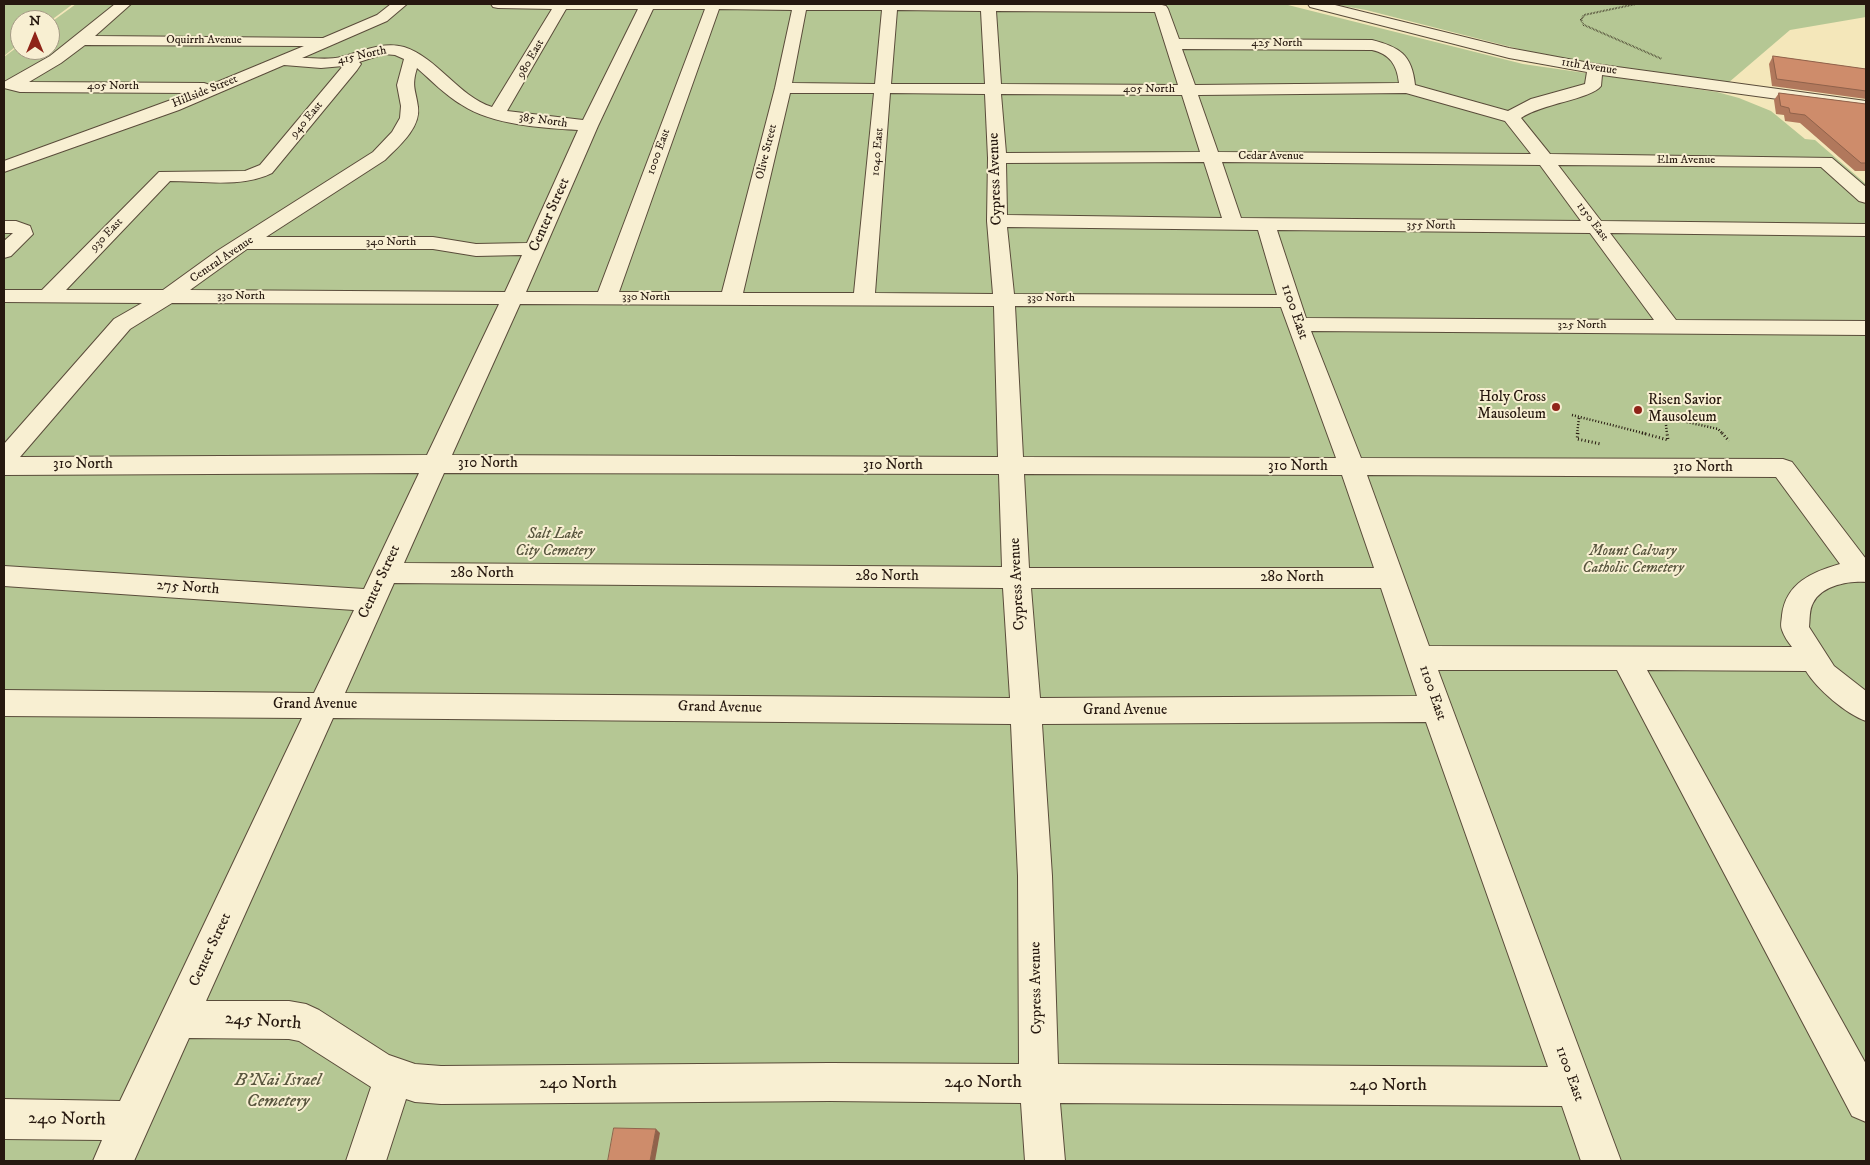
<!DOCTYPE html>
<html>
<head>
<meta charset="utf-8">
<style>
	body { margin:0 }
	#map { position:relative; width:1870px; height:1165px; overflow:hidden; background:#f4e7ba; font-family:"IM FELL DW Pica",serif }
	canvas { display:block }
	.frame { position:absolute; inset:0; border:5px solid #26180f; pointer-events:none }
	.north { position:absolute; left:10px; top:10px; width:50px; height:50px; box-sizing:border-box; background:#f8efd2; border:1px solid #a49984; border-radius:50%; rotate:0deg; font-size:14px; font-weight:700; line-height:20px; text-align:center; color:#26180f }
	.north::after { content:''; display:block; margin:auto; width:18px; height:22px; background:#8f2418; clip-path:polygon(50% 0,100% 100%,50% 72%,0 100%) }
</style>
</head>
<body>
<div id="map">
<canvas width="1870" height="1165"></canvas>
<div class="frame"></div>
<div class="north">N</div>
</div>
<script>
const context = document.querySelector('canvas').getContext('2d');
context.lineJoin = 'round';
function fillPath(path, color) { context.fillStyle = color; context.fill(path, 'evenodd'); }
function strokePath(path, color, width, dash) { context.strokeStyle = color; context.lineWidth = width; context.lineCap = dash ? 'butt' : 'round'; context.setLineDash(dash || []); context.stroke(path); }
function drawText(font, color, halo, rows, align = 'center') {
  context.font = font + ' "IM FELL DW Pica",serif'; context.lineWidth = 4; context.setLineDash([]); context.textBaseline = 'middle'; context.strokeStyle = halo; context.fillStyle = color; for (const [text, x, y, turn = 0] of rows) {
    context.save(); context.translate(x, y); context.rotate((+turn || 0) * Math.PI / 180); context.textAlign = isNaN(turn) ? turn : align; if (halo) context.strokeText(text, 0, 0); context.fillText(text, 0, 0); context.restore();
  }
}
fillPath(new Path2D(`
	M4,4h69l-23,17 -30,-1v23l-16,13z
	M76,4h1208l239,60 194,28 22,6 32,13 34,28 10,1 51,44v977h-1862v-1104l16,-12v5h30v-27z
	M1331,4h535v13l-76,13 -62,53 -170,-24 -192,-49z`), '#b5c794');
const minor = new Path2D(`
	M115,4h16l-36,32 228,2 54,-23 14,-11h16l-20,17 -85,37c12,0 27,2 39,-1 20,-5 41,-16 63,-10 34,11 54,49 88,60l60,-98 -54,-1 -5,-1 -2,-3h667l8,2 2,3 11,30 193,1c27,7 40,14 43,45l93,26 23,-12 54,-15 2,-12 -78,-14 -199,-51 -2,-3h23l178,44 86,16 271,37v10l-264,-36 -1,11c-9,13 -61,18 -80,32l29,36 282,4 34,29v16l-7,-2 -38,-34 -263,-2 43,56 265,3v12l-256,-3 66,87 190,1v14l-555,-4 50,127 422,1 9,3 74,97v23c-17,-1 -44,3 -53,21 -4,7 -3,16 -4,24l25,39 32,25v30c-20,-7 -49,-32 -60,-50l-159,-1 219,394v58l-14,-6 -235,-446h-179l183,491h-40l-19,-55 -502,-3 5,58h-40l-4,-58 -191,-2 -389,3 -26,-2 -9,-3 -20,62h-40l25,-74 -72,-46 -10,-2 -100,-1 -55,123h-41l9,-21 -98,-1v-40l116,2 182,-383 -298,-2v-26l310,3 40,-83 -350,-24v-20l360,23 55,-116 -415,2v-31l110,-125 28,-16 -138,-1v-12h38l117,-118 86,-1 15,-6 83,-99 -22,2 -37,-3 -105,45 -175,62v-11l186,-68 -170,-1 -16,-4v-6l46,-26zM566,9h72l-55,111 -76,-9zM653,9h52l-107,283h-72l72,-166zM719,9l73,1 -17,78 -53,204h-103zM806,10h76l-7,74 -83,-1zM897,10l84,1 4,73h-94zM996,11l159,1 23,73 -177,-1zM85,45l219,1 -94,39 -6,-2 -175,-1 32,-19zM1182,49l190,1c18,4 25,15 27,33l-204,2zM384,54l11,1 9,4 -7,26 4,21 -1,12 -8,14 -19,20 -156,99 -54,39h-97l104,-109c33,0 72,7 102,-8l85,-103 4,-6 -2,-2zM417,68c15,13 28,27 45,37 30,20 81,23 116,25l-51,113 -51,1 -43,-7h-167l119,-77c13,-13 36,-32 33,-53 -2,-17 -7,-20 -1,-39zM790,93h84l-20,200h-111zM890,93l95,1 3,64 -1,63 6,73 -118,-1zM1406,93l99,28 26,33 -313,-2 -20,-57zM1001,94l181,1 18,57 -194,1zM1204,162l18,56 -215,-3 -1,-52zM1222,162l318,3 41,56 -340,-3zM1007,227l251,3 19,65 -263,-1zM1277,230l313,3 64,87 -348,-2zM247,249h186l43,7 46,-1 -17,37 -315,-2zM172,303l327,1 -72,151 -407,2 110,-128zM520,304l474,2 4,151 -546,-2zM1015,306l266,1 55,151 -313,-1zM444,473l555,1 3,93 -598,-4zM1024,474l318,1 32,93h-345zM1367,475l409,2 64,87c-28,8 -54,19 -58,51 0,4 -2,10 0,15 2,6 6,12 10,17l-363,-1zM394,583l609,5 7,110 -665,-5zM1031,588h350l36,108 -377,2zM333,718l678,6 7,152 1,188 -189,-1 -389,3 -26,-2 -26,-9 -70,-45 -13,-6 -17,-3h-83zM1426,722l122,345 -490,-3 -6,-188 -10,-152z
	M4,221h12l14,5 3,8 -22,22 -7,2v-17l9,-8h-9z`);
strokePath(minor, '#5a4c3a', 2);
strokePath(new Path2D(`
	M1636,4l-52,11 -3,5 3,5 78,34`), '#26180f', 2, [0.5, 1]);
strokePath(new Path2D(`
	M1572,415l75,19
	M1678,420l40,9 5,5
	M1666,425l1,9
	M1577,434l2,-16`), '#26180f', 2.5, [1, 2]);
strokePath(new Path2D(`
	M1578,433l-1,6 24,5
	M1642,433l26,7 -1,-7
	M1722,433l7,8`), '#26180f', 3, [1, 2.5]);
fillPath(minor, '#f8efd2');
fillPath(new Path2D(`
	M1773,56l93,13v30l-94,-13 -3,-22z
	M1779,93l87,11v67h-11l-55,-48 -15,-2 -1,-6 -8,-1 -2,-14z`), '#b1785c');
fillPath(new Path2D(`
	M656,1129l4,4 -5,28h-5z`), '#90624b');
const building = new Path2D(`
	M1773,56l93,13v22l-89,-12z
	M1779,93l87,11v59h-5l-56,-48 -15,-2 -1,-5 -8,-2z
	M614,1128l42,1 -6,32h-42z`);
fillPath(building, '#ce8c6b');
strokePath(building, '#90624b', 1);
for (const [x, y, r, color] of [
	[1556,407,5,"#8f2418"],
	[1638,410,5,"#8f2418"]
]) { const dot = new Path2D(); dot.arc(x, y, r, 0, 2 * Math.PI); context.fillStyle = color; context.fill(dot); strokePath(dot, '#f8efd2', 2); }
drawText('12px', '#26180f', '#f8efd2', [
	["Oquirrh Avenue",204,41],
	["425 North",1277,44],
	["415 North",362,56,-12],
	["980 East",531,59,-60],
	["11th Avenue",1589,67,9],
	["405 North",113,87],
	["405 North",1149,90],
	["Hillside Street",205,92,-22],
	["940 East",307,120,-50],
	["385 North",543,121,8],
	["1000 East",659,152,-70],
	["Olive Street",767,152,-76],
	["1040 East",878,152,-85],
	["Cedar Avenue",1271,157],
	["Elm Avenue",1686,161],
	["1150 East",1592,222,53],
	["355 North",1431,226,1],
	["930 East",107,235,-46],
	["340 North",391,243],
	["Central Avenue",222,260,-34],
	["330 North",241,297],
	["330 North",646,298],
	["330 North",1051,299],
	["325 North",1582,326]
]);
drawText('15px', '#26180f', '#f8efd2', [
	["Cypress Avenue",996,179,-92],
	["Center Street",550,215,-66],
	["1100 East",1294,312,71],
	["310 North",488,464],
	["310 North",83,465],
	["310 North",893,466],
	["310 North",1298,467],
	["310 North",1703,468],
	["280 North",482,574],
	["280 North",887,577],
	["280 North",1292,578],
	["Center Street",380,582,-65],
	["Cypress Avenue",1018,584,-93],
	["275 North",188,588,4],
	["1100 East",1432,693,71],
	["Grand Avenue",315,705],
	["Grand Avenue",720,708,1],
	["Grand Avenue",1125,711],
	["Center Street",211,950,-65],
	["Cypress Avenue",1037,988,-91],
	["1100 East",1569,1074,70]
]);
drawText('15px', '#26180f', '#f8efd2', [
	["Holy Cross",1546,398],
	["Mausoleum",1546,415],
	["Risen Savior",1648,401,"left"],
	["Mausoleum",1648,418,"left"]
], 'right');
drawText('italic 15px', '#58553e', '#f8efd2', [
	["Salt Lake",555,535],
	["City Cemetery",555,552],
	["Mount Calvary",1633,552],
	["Catholic Cemetery",1633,569]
]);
drawText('18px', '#26180f', '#f8efd2', [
	["245 North",263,1022,4],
	["240 North",983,1083],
	["240 North",578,1084],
	["240 North",1388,1086],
	["240 North",67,1120,1]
]);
drawText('italic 18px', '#58553e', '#f8efd2', [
	["B'Nai Israel",278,1081],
	["Cemetery",278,1102]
]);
</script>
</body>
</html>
